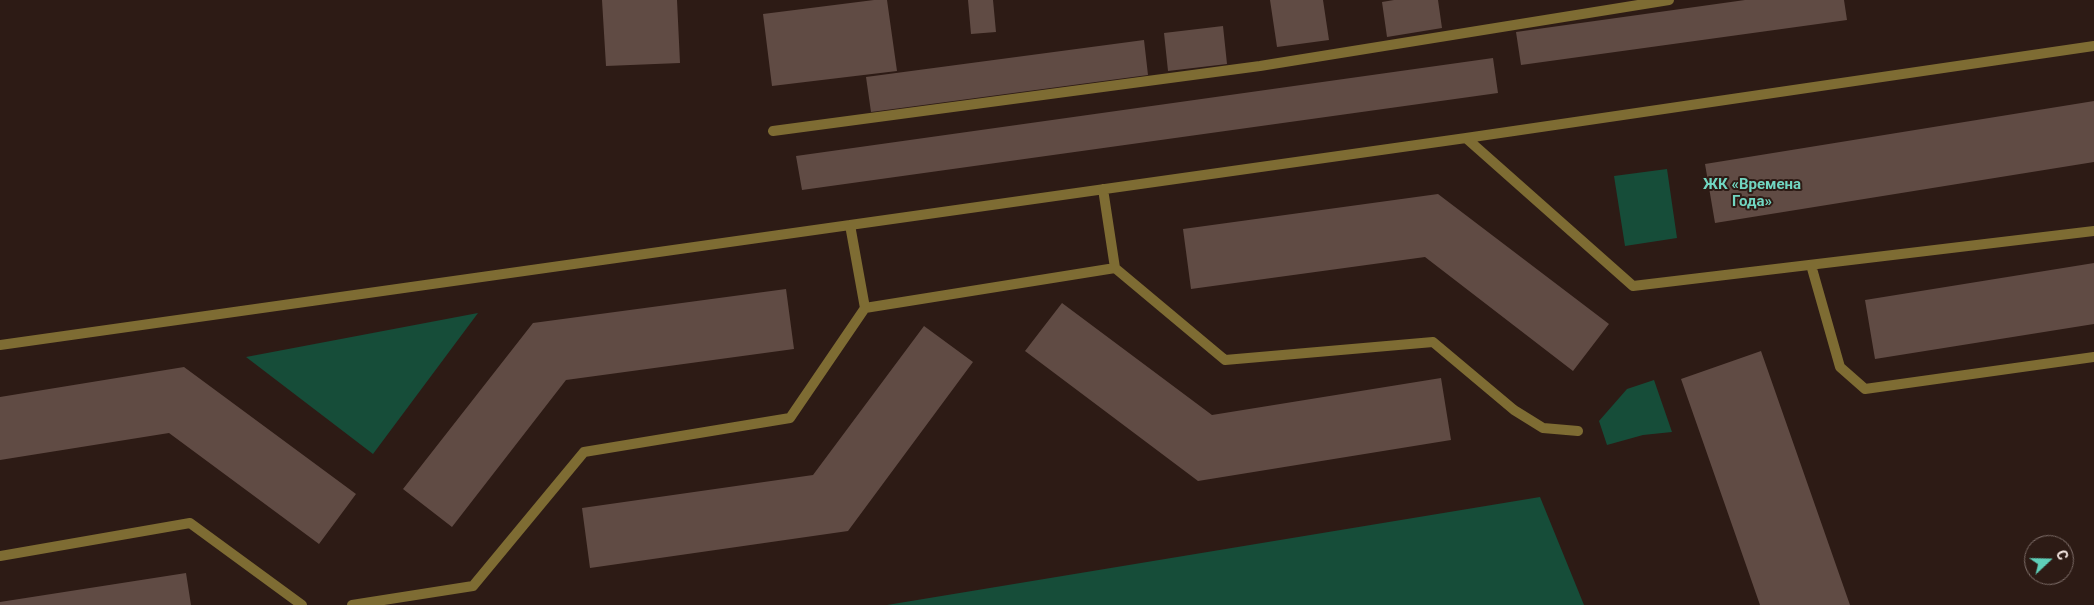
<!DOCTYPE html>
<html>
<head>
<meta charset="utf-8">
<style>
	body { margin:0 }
	#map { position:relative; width:2094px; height:605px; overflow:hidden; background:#2d1b15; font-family:Roboto,sans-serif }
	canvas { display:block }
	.north { position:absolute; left:2024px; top:535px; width:50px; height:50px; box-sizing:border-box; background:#2d1b15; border:1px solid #7e6e69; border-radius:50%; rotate:69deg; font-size:14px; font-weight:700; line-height:20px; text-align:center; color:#f8ebe6 }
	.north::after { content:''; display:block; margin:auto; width:18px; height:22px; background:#5eceb8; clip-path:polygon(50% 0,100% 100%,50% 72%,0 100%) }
</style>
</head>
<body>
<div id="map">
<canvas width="2094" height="605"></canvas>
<div class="north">С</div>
</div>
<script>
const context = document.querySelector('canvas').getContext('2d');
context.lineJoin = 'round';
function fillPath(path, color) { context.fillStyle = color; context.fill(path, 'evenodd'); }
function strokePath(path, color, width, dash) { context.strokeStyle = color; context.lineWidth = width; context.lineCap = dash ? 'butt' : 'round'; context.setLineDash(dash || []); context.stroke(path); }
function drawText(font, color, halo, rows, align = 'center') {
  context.font = font + ' Roboto,sans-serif'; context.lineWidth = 4; context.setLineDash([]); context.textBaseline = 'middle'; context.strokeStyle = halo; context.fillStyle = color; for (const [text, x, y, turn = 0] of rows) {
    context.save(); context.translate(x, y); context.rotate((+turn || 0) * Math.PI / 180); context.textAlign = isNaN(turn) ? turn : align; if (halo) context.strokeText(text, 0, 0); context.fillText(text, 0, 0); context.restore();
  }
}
fillPath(new Path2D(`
	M1667,169l10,69 -52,8 -11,-70z
	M478,313l-105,141 -127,-97z
	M1654,380l18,52 -29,3 -36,10 -8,-24 28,-32z
	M1540,497l44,108h-697z`), '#164d39');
fillPath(new Path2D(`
	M602,0h75l3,63 -74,3z
	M874,0h13l10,71 -125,15 -9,-72z
	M968,0h25l3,32 -25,2z
	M1270,0h53l6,40 -52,7z
	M1394,0h44l4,28 -55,9 -5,-35z
	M1745,0h99l3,20 -326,45 -5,-33z
	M1223,26l4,38 -59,7 -4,-38z
	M1144,40l4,35 -277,37 -5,-35z
	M1493,58l5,35 -696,97 -6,-34z
	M2094,101v61l-379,61 -10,-59z
	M1438,194l171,130 -36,47 -148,-114 -234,32 -8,-60z
	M2094,263v61l-219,35 -10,-59z
	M786,289l8,60 -228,31 -114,147 -49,-38 130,-166z
	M1062,303l150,112 229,-37 10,62 -253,41 -173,-130z
	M924,326l49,36 -125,169 -258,37 -8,-60 231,-33z
	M1761,351l89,254h-90l-79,-226z
	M184,367l172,127 -37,50 -150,-111 -169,27v-63z
	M186,573l5,32h-191v-3z`), '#604b44');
strokePath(new Path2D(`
	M773,131l487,-65 409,-66
	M1466,138l167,148 461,-55
	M1103,189l12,79
	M850,225l15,83
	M1811,265l29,102 25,22 229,-32
	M0,345l1466,-207 628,-92
	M0,556l190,-33 112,82
	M352,605l121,-19 111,-134 206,-34 75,-110 250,-40 110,92 208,-18 81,68 29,18 35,3`), '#7e6c33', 10);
drawText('bold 15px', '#71d6c1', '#2d1b15', [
	["ЖК «Времена",1752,185],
	["Года»",1752,202]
]);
</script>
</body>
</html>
